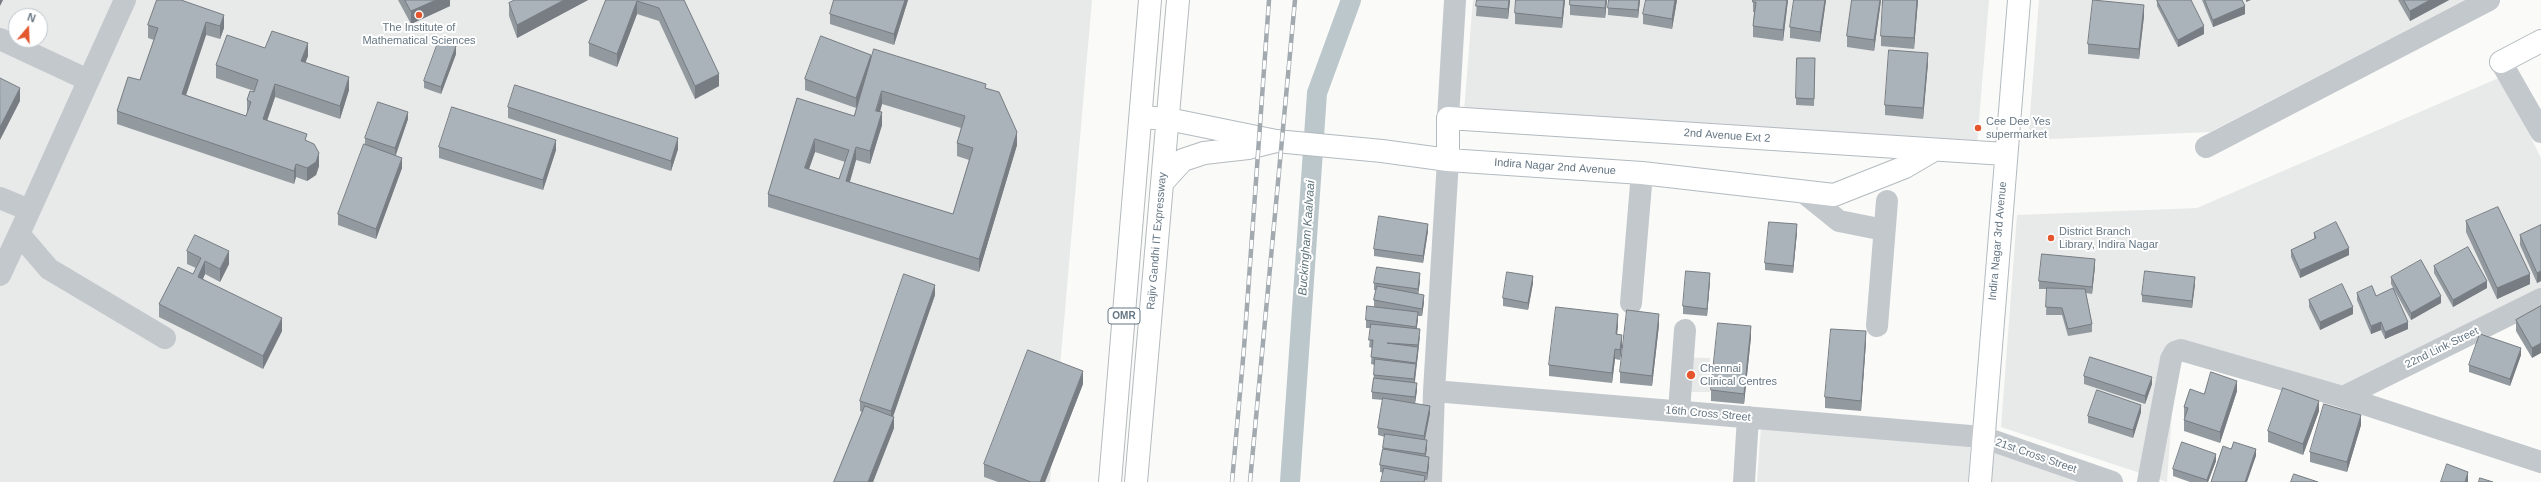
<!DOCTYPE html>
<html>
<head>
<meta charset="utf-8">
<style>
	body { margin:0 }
	#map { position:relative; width:2541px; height:482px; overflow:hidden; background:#fafaf8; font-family:Helvetica,sans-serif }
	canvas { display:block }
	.north { position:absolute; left:8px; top:8px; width:40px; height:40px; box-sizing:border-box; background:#fff; border:1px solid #c1c8cd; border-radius:50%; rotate:19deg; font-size:11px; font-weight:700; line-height:16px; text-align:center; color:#657683 }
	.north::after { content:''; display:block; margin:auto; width:14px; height:18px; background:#e4572e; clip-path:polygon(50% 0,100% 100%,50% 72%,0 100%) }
</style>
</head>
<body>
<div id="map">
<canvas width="2541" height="482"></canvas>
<div class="north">N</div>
</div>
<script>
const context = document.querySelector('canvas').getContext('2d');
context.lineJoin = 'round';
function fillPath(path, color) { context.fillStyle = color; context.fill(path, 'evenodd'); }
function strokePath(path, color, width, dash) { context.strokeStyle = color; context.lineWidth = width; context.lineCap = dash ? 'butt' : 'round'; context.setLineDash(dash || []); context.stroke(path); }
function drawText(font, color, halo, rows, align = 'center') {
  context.font = font + ' Helvetica,sans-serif'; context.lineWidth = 4; context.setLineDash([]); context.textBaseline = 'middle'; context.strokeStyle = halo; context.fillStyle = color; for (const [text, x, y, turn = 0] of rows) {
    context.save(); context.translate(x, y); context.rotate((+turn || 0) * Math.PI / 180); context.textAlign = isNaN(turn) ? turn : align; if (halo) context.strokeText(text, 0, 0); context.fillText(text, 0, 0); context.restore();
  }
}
fillPath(new Path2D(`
	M0,0h1092l-42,482h-1050zM16,16h24v24h-24z
	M1473,0h516l-12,145 -513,-34z
	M2039,0h426l-255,132 -182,8z
	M2501,77l40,81v143l-201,91 -163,-47 -10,137 -166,-55 16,-212 180,-7z
	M1673,357l37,1v34h-38z
	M1761,426l210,15 -3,41h-211z
	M1989,444l116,38h-119z`), '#e8e9e9');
strokePath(new Path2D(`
	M1290,482l27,-389 34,-93`), '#bbc7cb', 20);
const secondary = new Path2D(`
	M2501,62l40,-21
	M1141,117l27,2 108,22 106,10 66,9 194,13 192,22 71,-28 29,-17
	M1448,160v-42l557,36
	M1980,482l39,-482`);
const primary = new Path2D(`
	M1162,183l21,-23 21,-7 44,-5 28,-7
	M1110,482l40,-482
	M1136,482l42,-482`);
strokePath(secondary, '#b3babf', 24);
strokePath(primary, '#b5babe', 24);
strokePath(new Path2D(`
	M125,0l-106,234 30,35 116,69
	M0,39l88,41
	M2501,62l40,70
	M1448,118l7,-118
	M2206,147l283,-147
	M1803,192l36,29 45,9
	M0,198l29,12
	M0,275l19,-41
	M1631,303l11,-130
	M1877,326l10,-125
	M1434,391l548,46 130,45
	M2343,397l198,-98
	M1679,411l6,-81
	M1431,482l3,-91 14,-231
	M1744,482l4,-65
	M2148,482l23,-123 4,-7 6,-2 162,47 198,65`), '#c3c8cc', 22);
strokePath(secondary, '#fff', 22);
strokePath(primary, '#fff', 22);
const rail = new Path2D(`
	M1232,482l12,-134 25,-348
	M1250,482l45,-482`);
strokePath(rail, '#a2aab0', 4.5);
strokePath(rail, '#fff', 3, [9]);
fillPath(new Path2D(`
	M157,0l67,28 -4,11 -14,-4 -20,60 60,21 1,-3v-13l7,-9 -38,-13v-13l49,-17 43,8 -3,6 44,28 -9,29 -65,-22 -8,24 40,20 12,25 -3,9 -9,6 -11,-4 -2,7 -177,-60v-13l23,-31 14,-40 -6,-2v-13z
	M398,0h52v6l-39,18z
	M515,0h73l-71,38 -8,-22v-13z
	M606,0h78l35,86 -24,13 -36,-78 -22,-7 -20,53 -28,-11v-13z
	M834,0h74l-14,45 -64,-21v-10z
	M1477,0h33l-2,19 -32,-3z
	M1565,0l-3,28 -47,-4v-11z
	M1570,0h37l-2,18 -35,-3z
	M1640,0l-2,18 -30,-3v-7z
	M1677,0l-5,29 -29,-5v-10z
	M1753,0h35l-5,41 -30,-4v-11l1,-14h-1z
	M1826,0l-6,42 -30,-4v-11z
	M1852,0h29l-7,51 -27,-4v-11z
	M1918,0l-4,49 -33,-3v-10z
	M2157,0h34l13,34 -26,13 -21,-41z
	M2202,0h40l3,14 -32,13z
	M2398,0h51l-39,21z
	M2144,16l-5,43 -51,-5v-10z
	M456,54l-15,40 -17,-6v-7z
	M871,58l115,30 31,57 -38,127 -211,-65v-13l29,-96 57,18 2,-8 -51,-18v-11zM882,104l79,24 -4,15v13l12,4 -16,54 -103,-32 6,-22 14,4 12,-39 -2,-13zM815,152l30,10 -6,17 -30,-10z
	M1928,63l-5,56 -38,-4v-10z
	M1815,66l-1,40 -18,-1v-7z
	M508,107l170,42 -7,22 -163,-53z
	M408,119l-12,36 6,13 -26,71 -38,-14v-11l27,-70v-6z
	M439,147l117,3 -13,40 -104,-32z
	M2466,221l64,63 -33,15 -31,-67z
	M2541,225v56l-4,2 -17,-38v-10z
	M1428,231l-5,32 -49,-7v-7z
	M1797,232l-4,41 -28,-3v-7z
	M2314,233l35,22 -49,23 -9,-21v-7l23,-11z
	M187,251l42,13 -9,18 -15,-8 -2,5 79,52 -19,38 -104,-52v-13l34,-30 3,-6 -9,-4z
	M2095,266l-3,28 -6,-1 6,31v8l-24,4 -6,-21h-16l1,-26h-8v-8z
	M2434,266l53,22 -34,19 -19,-34z
	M2391,277l50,26 -30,17 -20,-36z
	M1420,281l-2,13 6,8 -2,14h-4l-2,13 4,8 -2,17 -3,28 2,8 -2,13 15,10 -5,27 2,8 -2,9 4,8 -2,15h-2v2l-45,-10v-7l5,-28 -7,-2v-7l5,-28 -11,-1v-7l3,-27 -4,-1 1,-16 -3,-1 2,-19h-5v-8l8,-13v-7l2,-10h-2v-7z
	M1710,281l-3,35 -24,-2v-8z
	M1533,283l-5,27 -25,-4v-8z
	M2195,284l-3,24 -50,-6v-7z
	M2357,293l19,3 32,33 -23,10 -4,-9 -10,4 -14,-34z
	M935,295l-42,122 1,11 -21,54h-39l28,-70 -2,-1v-10z
	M2309,300l44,14 -33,16 -11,-23z
	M2541,306l-9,52 -16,-27v-11z
	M1618,325l-1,9 5,12 -2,14 -5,-1 -3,24 -63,-7v-11z
	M1659,325l-7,61 -32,-3v-11z
	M1751,337l-7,67 -33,-3v-11z
	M1866,342l-5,69 -36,-3v-11z
	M2521,355l-11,31 -41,-14v-7z
	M2084,376l68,8 -7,20 -61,-20z
	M1083,384l-38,98h-47l-14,-5v-13z
	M2237,391l-17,52 -36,-12v-11l1,-2 -1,-1v-10l20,-13z
	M2319,411l-16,44 -35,-13v-11z
	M2141,412l-8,26 -45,-15v-7z
	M2361,425l-14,47 -37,-10v-10z
	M2216,461l-8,21h-18l-17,-6v-7z`), '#929a9f');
fillPath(new Path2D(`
	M0,0h3l-3,6z
	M436,0h14v6l-39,18v-13z
	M564,0h24l-71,38v-13z
	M905,0h3l-14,45v-11z
	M1509,0h1l-2,19v-10z
	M1564,0h1l-3,28v-10z
	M1606,0h1l-2,18v-10z
	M1639,0h1l-2,18v-8z
	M1675,0h2l-5,29v-10z
	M1787,0h1l-5,41v-11z
	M1825,0h1l-6,42v-10z
	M1880,0h1l-7,51v-11z
	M1917,0h1l-4,49v-11z
	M2246,0h5l-5,2z
	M2430,0h19l-39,21v-10z
	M637,1v13l-20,53v-13z
	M2144,5v11l-5,43v-10z
	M2245,6v8l-32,13v-7z
	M224,15v13l-4,11v-13z
	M206,22v13l-24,72v-13z
	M2204,26v8l-26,13v-7z
	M308,43v13l-7,18v-13z
	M456,46v8l-15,40v-7z
	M1928,53v10l-5,56v-11z
	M871,55v10l-15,43v-10z
	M719,74v12l-24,13v-13z
	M349,77v13l-9,29v-13z
	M275,84v13l-12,35v-13z
	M20,88v13l-20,39v-13z
	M882,91v13l-6,20v-13z
	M408,112v7l-13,37v-8z
	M882,112v13l-12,39v-13z
	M1017,132v13l-38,127v-13z
	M678,138v11l-7,22v-10z
	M815,139v13l-10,28v-12z
	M556,140v10l-13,40v-10z
	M856,147v13l-10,34v-13z
	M319,153v13l-3,9 -9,6v-13z
	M402,158v10l-26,71v-10z
	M296,164v13l-2,7v-13z
	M1428,224v7l-5,32v-7z
	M1797,224v8l-4,41v-7z
	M2349,248v7l-49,23v-8z
	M229,251v13l-9,18v-13z
	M2095,259v7l-3,28v-7z
	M205,261v13l-7,15v-12z
	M2541,271v10l-4,2v-10z
	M1420,273v8l-2,15v-7z
	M1710,273v8l-3,35v-7z
	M2530,274v10l-33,15v-11z
	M1533,276v7l-5,27v-7z
	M2195,277v7l-3,24v-7z
	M2487,281v7l-34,19v-7z
	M935,285v10l-44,127v-11z
	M1424,295v7l-2,14v-7z
	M2441,296v7l-30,17v-7z
	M2353,307v7l-33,16v-8z
	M1418,312v8l-2,14v-7z
	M1618,314v11l-2,20v-11z
	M1659,314v11l-7,61v-10z
	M282,318v13l-19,38v-13z
	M2381,322v8l-10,4v-8z
	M2408,322v7l-23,10v-7z
	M1751,326v11l-7,67v-10z
	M1420,329l-2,25 -2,16v-7z
	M1866,331v11l-5,69v-10z
	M1622,335v11l-2,14v-10z
	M2541,343v10l-9,5v-10z
	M2521,348v7l-11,31v-7z
	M1615,349v10l-3,24v-10z
	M1416,364v7l-2,15v-7z
	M1083,371v13l-38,98h-5z
	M2152,377v7l-7,20v-8z
	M2237,381v10l-17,52v-11z
	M1417,383v7l-2,14v-7z
	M2319,401v10l-16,44v-11z
	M2141,405v7l-8,26v-8z
	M1430,406v7l-6,30v-7z
	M2361,415v10l-14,47v-10z
	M894,417v11l-21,54h-5z
	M1427,440v8l-2,13v-7z
	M2256,449v7l-9,26h-2z
	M2216,454v7l-8,21h-1v-2z
	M1429,457v8l-2,15v-7z
	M2468,472v10h-3z`), '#777d82');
const building = new Path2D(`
	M157,0h24l43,15 -4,11 -14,-4 -24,72 64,22 5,-14 -4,-2 3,-9 4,1 4,-12 -42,-15 11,-30 38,13 7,-17 36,12 -7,18 48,16 -9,29 -65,-22 -12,35 44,15 -2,6 9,4 5,9 -3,9 -9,6 -11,-4 -2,7 -177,-60 11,-34 12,3 18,-52 -10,-3z
	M405,0h31l-25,11z
	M515,0h49l-47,25 -8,-22z
	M606,0h78l35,74 -24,12 -36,-78 -22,-7 -20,53 -28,-11z
	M834,0h71l-11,34 -64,-20z
	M1477,0h32l-1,9 -32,-3z
	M1516,0h48l-2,18 -47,-5z
	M1570,0h36l-1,8 -35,-3z
	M1609,0h30l-1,10 -30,-2z
	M1646,0h29l-3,19 -29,-5z
	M1753,0h34l-4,30 -30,-4 3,-24h-3z
	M1794,0h31l-5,32 -30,-5z
	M1852,0h28l-6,40 -27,-4z
	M1883,0h34l-3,38 -33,-2z
	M2093,0l51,5 -5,44 -51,-5z
	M2157,0h34l13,26 -26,14z
	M2205,0h37l3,6 -32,14z
	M2404,0h26l-20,11z
	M821,36l50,19 -15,43 -51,-19z
	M439,40l17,6 -15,41 -17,-6z
	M874,49l112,35 -1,4 14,4 18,40 -38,127 -211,-65 29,-96 57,18zM882,91l83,25 -8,27 16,5 -20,66 -107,-33 10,-34 14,4 12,-39 -6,-1zM815,139l34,11 -10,29 -34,-11z
	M1889,50l39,3 -5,55 -38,-3z
	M1797,58h18l-1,41 -18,-1z
	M0,78l20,10 -20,39z
	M515,85l163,53 -7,23 -163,-54z
	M378,102l30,10 -13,36 -30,-10z
	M452,107l104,33 -13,40 -104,-33z
	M364,144l38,14 -26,71 -38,-15z
	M2498,207l32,67 -33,14 -31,-67z
	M1379,216l49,8 -5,32 -49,-7z
	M1769,222l28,2 -4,42 -28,-3z
	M2336,222l13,26 -49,22 -9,-20 25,-12 -2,-5z
	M2541,225v46l-4,2 -17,-38z
	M195,235l34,16 -9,18 -15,-8 -7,16 84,41 -19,38 -104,-52 19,-37 15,7 8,-16 -14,-7z
	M2468,247l19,34 -34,19 -19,-34z
	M2042,254l53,5 -3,28 -53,-6z
	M2421,260l20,36 -30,17 -20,-36z
	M1377,267l43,6 -2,16 -44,-6z
	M1686,271l24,2 -3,36 -24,-3z
	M2145,271l50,6 -3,24 -50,-6z
	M1507,272l26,4 -5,27 -25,-5z
	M904,274l31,11 -44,126 -31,-10z
	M2342,284l11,23 -33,15 -11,-22z
	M1377,286l47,9 -2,14 -48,-9z
	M2372,286l4,10 17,-8 15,34 -23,10 -4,-10 -10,4 -14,-33z
	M2047,288l38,1 7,35 -24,5 -6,-21 -16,-1z
	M1367,306l51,6 -2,15 -50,-7z
	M2541,306v37l-9,5 -16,-28z
	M1556,307l62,7 -2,20 6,1 -2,15 -5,-1 -3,24 -63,-8z
	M1627,310l32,4 -7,62 -32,-4z
	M1718,323l33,3 -7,68 -33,-4z
	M1371,324l49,5 -2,16 -31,-2 31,4 -2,16 -45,-6 2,-17h-4z
	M1831,329l35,2 -5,70 -36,-4z
	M2480,334l41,14 -11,31 -41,-14z
	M1028,350l55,21 -43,111h-9l-47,-18z
	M2090,357l62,20 -7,19 -61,-20z
	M1375,359l41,5 -2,15 -40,-4z
	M2211,372l26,9 -17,51 -36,-12 4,-12 -4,-1 6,-18 14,5z
	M1374,378l43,5 -2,14 -43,-5z
	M2283,388l36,13 -16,43 -35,-13z
	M2097,390l44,15 -8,25 -45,-14z
	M1383,398l47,8 -6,30 -46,-8z
	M2324,404l37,11 -14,47 -37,-10z
	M865,406l29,11 -26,65h-34z
	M1385,434l42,6 -2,14 -42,-6z
	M2182,442l34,12 -9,26 -34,-11z
	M2234,442l22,7 -11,33h-34l12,-36 8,3z
	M1383,449l46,8 -2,16 -47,-8z
	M2447,464l21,8 -3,10h-24z
	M1384,468l41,8 -1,6h-43z
	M2294,474l24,8h-27z
	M2480,478l13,4h-14z`);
fillPath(building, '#aab3b9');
strokePath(building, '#777d82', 1);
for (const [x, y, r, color] of [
	[419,15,4,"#e4572e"],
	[1978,128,4,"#e4572e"],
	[2051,238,4,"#e4572e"],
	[1691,375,5,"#e4572e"]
]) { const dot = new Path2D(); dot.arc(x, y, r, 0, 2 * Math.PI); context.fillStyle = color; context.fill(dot); strokePath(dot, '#fff', 1.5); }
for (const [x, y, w] of [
	[1124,316,32]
]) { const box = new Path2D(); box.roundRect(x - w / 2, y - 8, w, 16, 3); context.fillStyle = '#fff'; context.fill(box); strokePath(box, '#657683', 1); }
drawText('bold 10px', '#657683', null, [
	["OMR",1124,316]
]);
drawText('11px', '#657683', '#fff', [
	["The Institute of",419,28,"center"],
	["Mathematical Sciences",419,41,"center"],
	["Cee Dee Yes",1986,122],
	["supermarket",1986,135],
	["District Branch",2059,232],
	["Library, Indira Nagar",2059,245],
	["Chennai",1700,369],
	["Clinical Centres",1700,382]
], 'left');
drawText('11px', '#657683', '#fff', [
	["2nd Avenue Ext 2",1727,136,4],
	["Indira Nagar 2nd Avenue",1555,167,4],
	["Rajiv Gandhi IT Expressway",1157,241,-85],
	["Indira Nagar 3rd Avenue",1998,241,-85],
	["22nd Link Street",2442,348,-26],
	["16th Cross Street",1708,414,5],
	["21st Cross Street",2036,456,19]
]);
drawText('italic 12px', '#60757c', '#fff', [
	["Buckingham Kaalvaai",1307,238,-86]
]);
</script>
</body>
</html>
